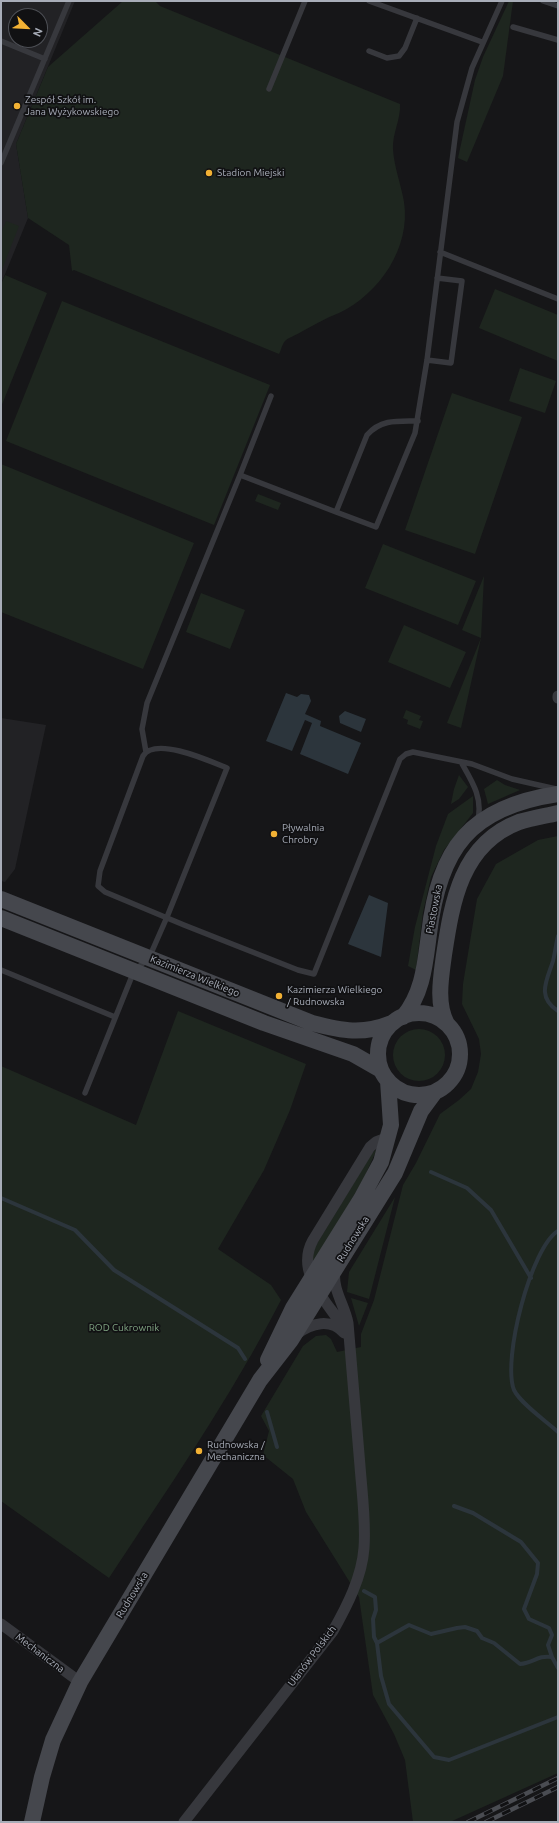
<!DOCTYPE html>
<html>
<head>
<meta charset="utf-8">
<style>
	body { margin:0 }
	#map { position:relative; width:559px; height:1823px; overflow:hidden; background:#161618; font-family:Ubuntu,sans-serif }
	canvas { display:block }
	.frame { position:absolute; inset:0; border:2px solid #a8adb8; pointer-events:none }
	.north { position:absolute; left:8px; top:8px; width:40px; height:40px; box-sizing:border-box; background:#111113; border:1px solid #4d4f55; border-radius:50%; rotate:114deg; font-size:11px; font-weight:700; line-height:16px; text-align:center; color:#a8adb8 }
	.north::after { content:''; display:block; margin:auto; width:14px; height:18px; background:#f2b134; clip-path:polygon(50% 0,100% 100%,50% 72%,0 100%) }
</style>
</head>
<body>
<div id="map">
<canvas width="559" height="1823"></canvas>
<div class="frame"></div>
<div class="north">N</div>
</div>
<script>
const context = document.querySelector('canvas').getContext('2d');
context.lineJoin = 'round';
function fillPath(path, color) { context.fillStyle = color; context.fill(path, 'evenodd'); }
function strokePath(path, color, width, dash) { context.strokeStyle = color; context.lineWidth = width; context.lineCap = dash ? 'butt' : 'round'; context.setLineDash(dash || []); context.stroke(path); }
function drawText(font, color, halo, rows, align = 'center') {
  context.font = font + ' Ubuntu,sans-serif'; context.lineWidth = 3.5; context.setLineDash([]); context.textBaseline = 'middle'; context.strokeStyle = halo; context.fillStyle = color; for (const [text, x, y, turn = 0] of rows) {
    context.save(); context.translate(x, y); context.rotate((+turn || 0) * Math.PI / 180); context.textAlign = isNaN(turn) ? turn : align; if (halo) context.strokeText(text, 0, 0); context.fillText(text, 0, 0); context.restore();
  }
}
fillPath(new Path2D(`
	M1,1h74l-59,143 12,74 -27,66zM16,16h24v24h-24z
	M1,718l45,7 -31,144 -10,13 -4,-1z`), '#222225');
fillPath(new Path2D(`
	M123,1h32l5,5 240,98c1,15 -8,30 -7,45 1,18 8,35 11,53 7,46 -25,92 -65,111 -13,5 -25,12 -38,19 -4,3 -12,5 -16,9 -3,3 -4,10 -6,13l-205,-84 -2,1 -3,-26 -41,-27 -12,-74 32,-77z
	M509,1h4l-10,75 -36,86 -9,-4 17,-78 8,-23z
	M6,221l13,5 -18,46v-39z
	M5,275l42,18 -46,114v-123z
	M495,289l63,26v46l-79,-33z
	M62,301l208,84 -56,140 -208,-84z
	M520,368l36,13 -11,32 -36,-12z
	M452,393l70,24 -47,137 -70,-24z
	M1,464l193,79 -51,126 -142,-57z
	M258,494l23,9 -3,7 -23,-9z
	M383,544l93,37 -18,44 -93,-37z
	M484,576l-3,62 -20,90 -14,-5 34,-85 -19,-8z
	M201,593l44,17 -15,39 -44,-17z
	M404,625l62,27 -16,36 -62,-26z
	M406,710l15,6 -2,4 4,1 -3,8 -13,-5 1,-4 -5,-2z
	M459,775l9,12 -9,12 -8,5 3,-15z
	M497,780l8,5 15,5 -32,14 -4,-15z
	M473,796v17l-29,37 -13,27 -8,35 -7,58 -8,-4 7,-39 21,-81 12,-32z
	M558,836v937l-108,49h-37l-8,-62 -11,-26 -21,-39 -14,-98 -53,-85 -13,-33 -30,-24 6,-24 -8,-15 42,-70 13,-10 10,-1 5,4 6,13 24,-5v-13l13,-34 29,-115 13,-22 24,-49 19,-14 12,-11 7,-17 3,-18 -2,-15 -17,-35 1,-20 14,-85 19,-35 42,-24z
	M178,1011l128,53 -16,46 -26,60 -46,79 53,36 10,15c-50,97 -112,187 -172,278l-108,-77v-435l135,59z
	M393 1055a26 26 0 1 1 52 0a26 26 0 1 1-52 0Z
	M377,1149l-14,31 -51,87v-15l60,-99z
	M395,1197l-26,102 -22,-7 2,-20z
	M351,1298l17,5 -9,23z`), '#1e261f');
fillPath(new Path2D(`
	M286,693l11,4 4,-3 8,1 2,6 -6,13 16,7 -1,5 41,17 -13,31 -48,-20 12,-31 -7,-3 -13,31 -26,-10z
	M345,711l21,8 -5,13 -21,-9 -1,-7z
	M369,895l19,8 -7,54 -33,-13z`), '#2c353c');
strokePath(new Path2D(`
	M558,936c-2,8 -3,17 -5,25 -6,19 -17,36 5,50
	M431,1172l36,16 24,22 40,68
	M1,1198l74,32 39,40 124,78 7,11
	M558,1231c-27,16 -56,129 -44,159 7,14 32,31 44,42
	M267,1412l10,35
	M454,1506l19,7 48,29 17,21 -1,11 -13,35 5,10 20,9 3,7 -4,10 4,12
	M364,1591l11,6 1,13 -3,9 1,18 3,6 4,33 8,28 45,53 15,3 109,-43
	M377,1643l32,-18 22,9 26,-6 8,-1 12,4 5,7 12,5 26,21c14,-1 17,-9 32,-7l6,11`), '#2c353c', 4);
strokePath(new Path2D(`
	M369,1l113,41
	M543,1l15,5
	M513,27l45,13
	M1,41l44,18
	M369,51l18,7 12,-2 6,-8 12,-30
	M269,89l36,-88
	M1,163l68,-162
	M440,252l118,47
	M427,360l24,3 11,-82 -25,-3
	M418,421c-20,0 -37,-2 -51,14l-31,77 40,15 39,-94 12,-73 30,-238 15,-54 30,-67
	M240,475l31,-79
	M146,752l-4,-23 5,-26 93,-228 96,37
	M461,762c10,18 22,35 17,57
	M1,970l114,47
	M85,1093l49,-122 15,-13 18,-41 60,-149c-17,-7 -72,-32 -84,-12l-43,115 -2,15 7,6 79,33 114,45 16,4 86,-215 6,-5 7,-2 59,12 40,15 44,10`), '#37383d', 5.5);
strokePath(new Path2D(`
	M558,698v-2
	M297,1334c14,-11 34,-16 47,-1
	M348,1335c-15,-29 -55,-59 -35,-95l57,-93 6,-5 13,-5
	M1,1624l79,58
	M184,1822l149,-191c14,-25 29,-54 31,-83 2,-27 -2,-55 -4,-82 -4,-48 -8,-95 -12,-143 -3,-17 -16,-34 -13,-52`), '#37383d', 11);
strokePath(new Path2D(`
	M1,899l311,124c31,8 50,12 80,0
	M1,918l263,105 89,31 28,16
	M378 1054a41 41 0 1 1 82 0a41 41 0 1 1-82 0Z
	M403,1017c20,-24 22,-53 26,-83 10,-86 41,-127 129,-140
	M447,1024c-11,-20 -6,-47 -3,-69 8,-53 17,-111 75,-133 13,-4 26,-6 39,-9
	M268,1360l25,-52 68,-109 20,-37 10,-37 -3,-44
	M32,1822l10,-45 11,-37 27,-58 180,-302 31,-40 104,-167 26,-62 14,-19`), '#45474d', 16);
const rail = new Path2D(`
	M468,1822l90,-44
	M486,1822l72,-35`);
strokePath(rail, '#4a4c52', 4.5);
strokePath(rail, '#111113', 3, [9]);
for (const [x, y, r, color] of [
	[17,106,4,"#f2b134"],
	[209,173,4,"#f2b134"],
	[274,834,4,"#f2b134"],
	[279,996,4,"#f2b134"],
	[199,1451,4,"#f2b134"]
]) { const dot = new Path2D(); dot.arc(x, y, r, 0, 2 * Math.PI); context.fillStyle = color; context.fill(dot); strokePath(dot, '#111113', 1.5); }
drawText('10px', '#a8adb8', '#111113', [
	["Zespół Szkół im.",25,100],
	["Jana Wyżykowskiego",25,112],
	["Stadion Miejski",217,173],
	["Pływalnia",282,828],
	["Chrobry",282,840],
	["Kazimierza Wielkiego",287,990],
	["/ Rudnowska",287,1002],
	["Rudnowska /",207,1445],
	["Mechaniczna",207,1457]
], 'left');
drawText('10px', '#a8adb8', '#111113', [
	["Piastowska",434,909,-79],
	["Kazimierza Wielkiego",195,976,22],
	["Rudnowska",353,1239,-58],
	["Rudnowska",132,1595,-59],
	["Mechaniczna",40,1653,37],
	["Ułanów Polskich",312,1656,-53]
]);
drawText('10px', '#7fa381', '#111113', [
	["ROD Cukrownik",124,1328]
]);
</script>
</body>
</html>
